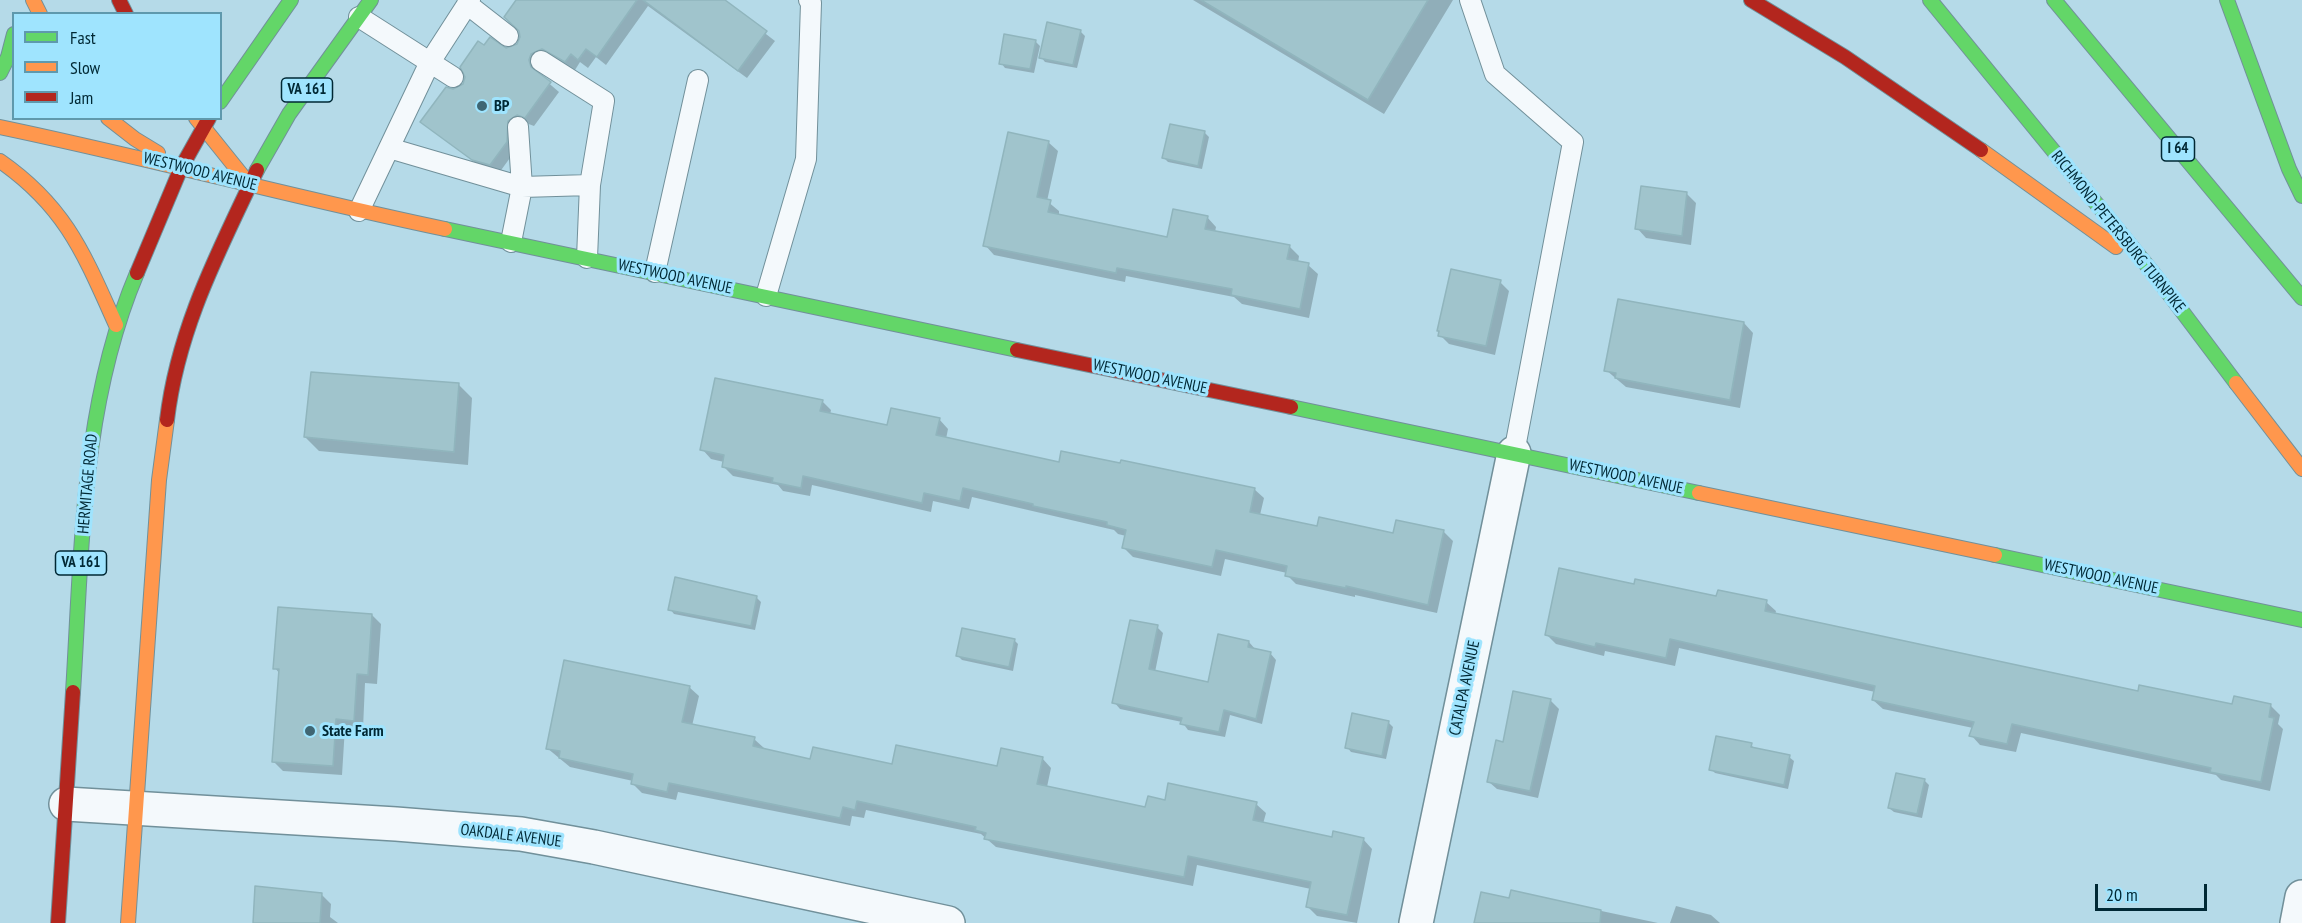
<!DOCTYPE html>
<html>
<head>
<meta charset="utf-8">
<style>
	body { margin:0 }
	#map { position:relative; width:2302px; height:923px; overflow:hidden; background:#b5dae8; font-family:"PT Sans Narrow",sans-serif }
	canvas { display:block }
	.legend { position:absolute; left:12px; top:12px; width:210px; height:108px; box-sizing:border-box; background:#9fe4fe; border:2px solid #5f99ad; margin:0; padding:8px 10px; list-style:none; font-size:18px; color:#002834 }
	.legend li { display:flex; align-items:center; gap:12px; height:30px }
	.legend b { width:30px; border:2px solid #5f99ad }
	.scale { position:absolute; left:2095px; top:884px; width:112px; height:27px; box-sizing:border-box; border:3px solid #002834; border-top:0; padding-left:8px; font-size:18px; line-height:21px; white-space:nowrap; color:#002834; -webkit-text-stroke:4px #9fe4fe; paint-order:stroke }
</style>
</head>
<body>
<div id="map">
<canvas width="2302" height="923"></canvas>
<ul class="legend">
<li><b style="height:8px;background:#63d668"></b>Fast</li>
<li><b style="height:8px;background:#ff974d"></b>Slow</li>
<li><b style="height:8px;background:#b3261e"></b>Jam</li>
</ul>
<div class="scale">20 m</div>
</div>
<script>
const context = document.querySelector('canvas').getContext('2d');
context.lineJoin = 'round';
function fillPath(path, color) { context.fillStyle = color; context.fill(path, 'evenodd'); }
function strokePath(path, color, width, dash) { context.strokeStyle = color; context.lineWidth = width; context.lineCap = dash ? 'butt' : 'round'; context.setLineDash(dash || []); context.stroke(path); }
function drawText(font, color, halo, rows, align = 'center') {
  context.font = font + ' "PT Sans Narrow",sans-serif'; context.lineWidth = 6; context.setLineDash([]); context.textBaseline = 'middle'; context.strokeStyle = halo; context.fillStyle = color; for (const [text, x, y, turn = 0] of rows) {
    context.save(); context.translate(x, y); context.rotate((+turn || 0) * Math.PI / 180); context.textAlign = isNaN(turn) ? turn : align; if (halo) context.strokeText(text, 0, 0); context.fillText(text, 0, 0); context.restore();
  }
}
fillPath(new Path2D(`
	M518,0h204l53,41 -28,37 -99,-72 -42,59 -10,-8 -8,11 -8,-6 -5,8 -23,-13 -15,13 1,4 21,18 -25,34 -8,-3 -11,28 -16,22 -17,-5 -60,-46 31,-31 11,-6 20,-38 23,3 12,-6z
	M1193,0h260l-69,114z
	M1080,31l5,5 -8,32 -32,-6 -4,-5z
	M1035,41l5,5 -6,27 -29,-5 -4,-5z
	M1204,132l5,5 -7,32 -34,-7 -4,-4z
	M1048,142l10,9 -11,50 12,10v4l110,24 38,-22 9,10 -1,5 75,15 9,9 -1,7 10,2 10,9 -9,44 -67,-14 -8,-7 -108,-21 -1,6 -131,-27 -9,-10z
	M1687,194l9,9 -5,42 -45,-7 -9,-10z
	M1500,282l9,9 -14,64 -46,-11 -9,-9 -2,-5z
	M1744,323l9,10 -13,75 -114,-21 -20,-17z
	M458,384l14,14 -4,67 -149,-14 -14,-14z
	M822,401l9,9 -1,5 58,12 51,-8 9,10 -2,10 114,25 194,25 10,9 -4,17 58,13 76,7 49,-4 10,10 -16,72 -82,-18v2l-59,-13 -9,-9v-2l-62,-14 -4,17 -88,-19 -9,-9 2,-12 -8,-2 -4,-4 -142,-33 -3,12 -36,-8 -2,11 -119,-27 -2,11 -27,-5 -5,-6 -45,-9 -10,-10 1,-4 -13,-3 -9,-10z
	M1635,585l82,13 49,4 10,9 -1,4 364,78 94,13h38l9,9 -2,9 5,5 -13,62 -49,-11 -5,-5 -195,-42 -5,19 -36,-7 -9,-10 2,-7 -90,-19 -10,-9 2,-8 -196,-44 -4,18 -70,-15 -1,5 -48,-12 -9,-9z
	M756,597l5,5 -6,28 -81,-16 -4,-5z
	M372,615l9,9 -4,60 -12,-1 -2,46 -18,-2 -3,48 -59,-4 -9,-9 6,-88 -5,-6z
	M1157,627l6,6 -8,39 54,11 40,-41 6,7 15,4 6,7 -14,64 -32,-9 -5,22 -37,-7 -6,-8 -62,-13 -6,-7z
	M1014,640l4,4 -5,27 -51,-11 -4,-4z
	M689,687l10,9 -7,30 62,13 10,9 -1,2 48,10 82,6 105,2 44,-10 9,10 -4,19 99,22 20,-7 90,2 10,9 -3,11 70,15h30l9,10 -15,74 -40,-7 -9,-9 3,-18 -114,-24 -4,21 -197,-39 -15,-13 -115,-24 -2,8 -12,-2 -2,10 -172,-34 -2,8 -34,-7 -9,-9v-3l-63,-14 -23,-19z
	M1514,693l37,8 8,8 -21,89 -41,-9 -8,-7 15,-39z
	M1388,722l5,5 -7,32 -35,-7 -4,-5z
	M1751,745l5,5 33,7 5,4 -6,28 -73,-16 -4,-4z
	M1924,780l5,5 -7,33 -28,-6 -5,-4z
	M1512,892l146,31h-182l34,-24z
	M321,894l10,10 -1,13 8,6h-84z
	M1676,906l35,9 9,8h-50z`), '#0003');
const building = new Path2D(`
	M516,0h121l-40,57 -11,-8 -8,11 -7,-6 -6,8 -23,-13 -11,5 -2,6 2,7 20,15 -26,36 -8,-3 -9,6 -1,21 -17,23 -18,-5 -52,-38 26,-35 7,2 10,-5 2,-7 -5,-10 18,-26 6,4 6,-8 16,11 11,-4 3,-7 -1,-6 -15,-14z
	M643,0h82l42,31 -29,40z
	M1201,0h227l-60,100z
	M1047,22l34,8 -8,35 -34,-7z
	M1004,34l32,6 -6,29 -31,-5z
	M1170,124l35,7 -7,35 -36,-8z
	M1008,132l41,9 -12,56 14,3 -3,12 119,25 6,-28 35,7 -3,13 85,16 -3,14 22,4 -9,46 -69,-14 1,-6 -115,-21 -1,5 -133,-27z
	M1641,186l46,6 -5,44 -47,-7z
	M1451,269l50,11 -15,66 -48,-10 1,-5h-2z
	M1618,299l126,23 -14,78 -115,-22 1,-5 -12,-2z
	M311,372l148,11 -5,69 -150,-15z
	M715,378l108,22 -3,11 67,14 4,-17 49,10 -4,17 123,27 2,-11 59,12 1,-3 134,28 -5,24 67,14 2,-9 74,16 3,-13 48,10 -16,75 -82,-19v2l-61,-12 2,-10 -71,-16 -4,17 -90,-19 4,-18 -19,-5v-3l-74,-16v-2l-70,-16 -3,13 -36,-8 -2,10 -119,-27 -2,12 -29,-6 1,-4 -51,-11 2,-12 -24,-5z
	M1559,568l75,16 1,-5 81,17 2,-6 49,10 -2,11 373,80 1,-6 93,19 2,-8 37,8 -2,13 5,1 -13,64 -51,-10 1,-4 -199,-44 -5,20 -38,-8 5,-14 -102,-22 3,-14 -205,-47 -4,19 -70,-15 -1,4 -50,-12z
	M675,577l82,19 -6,30 -83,-16z
	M278,607l94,7 -4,61 -11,-1 -3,47 -18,-2 -3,47 -61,-4 7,-93h-6z
	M1130,620l28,5 -9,44 59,13 10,-48 31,7 -1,6 23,5 -15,67 -32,-9 -5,22 -39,-8 2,-6 -70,-15z
	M962,628l53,11 -6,28 -53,-11z
	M564,660l126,26 -8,36 73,15 -2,9 57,13 3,-12 79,17 4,-19 101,21 4,-18 42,9 -6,27 52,11 56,12 3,-11 17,4 3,-17 89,19 -4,18 79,17 1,-6 31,7 -17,77 -41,-8 5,-25 -123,-26 -4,21 -200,-38 2,-6 -11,-3 1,-3 -119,-26 -2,9 -12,-3 -3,11 -171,-35 -2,9 -36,-8 2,-10 -74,-16 1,-7 -14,-2z
	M1513,691l38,8 -21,92 -43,-9 9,-42 7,2z
	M1352,713l37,8 -7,35 -37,-8z
	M1716,736l36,7 -1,4 39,8 -6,30 -75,-15z
	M1896,773l29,6 -8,35 -29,-6z
	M255,886l67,7 -2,30h-67z
	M1511,890l90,20 -1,13h-126l7,-31 28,6z`);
fillPath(building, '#a0c4cc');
strokePath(building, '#90b5bd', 1.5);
const lane = new Path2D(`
	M1470,0l25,74 78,68 -59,311
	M467,4l41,32
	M359,17l94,60
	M541,61l63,40 -14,84
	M389,148l133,39 68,-2 -3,73
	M359,211l71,-149 40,-62
	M511,242l11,-55 -4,-60
	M655,272l43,-192
	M766,296l40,-137 5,-156 -2,-3`);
const street = new Path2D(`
	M66,804l330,20 125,10 73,13 354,76
	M1416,923l98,-470
	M2297,923l5,-26`);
const fast = new Path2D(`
	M1930,0l224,274 82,109
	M2054,0l248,298
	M2227,0l62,169 13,27
	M0,73l8,-16 6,-23
	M220,102l71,-102
	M257,170l32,-56 82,-114
	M445,229l572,121
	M1291,407l408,86
	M1995,555l307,65
	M73,692c9,-141 8,-287 64,-419`);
const slow = new Path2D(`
	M33,0l7,14
	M108,118l27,21 23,14
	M196,118l53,66
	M0,127c149,31 296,71 445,102
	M1981,150l135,97
	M0,161c66,46 84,93 116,164
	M2236,383l66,86
	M1699,493l296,62
	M128,923l31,-443 8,-60`);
const jam = new Path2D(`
	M119,0l7,14
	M1751,0l94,57 136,93
	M137,273l44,-105 28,-50
	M1017,350l274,57
	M167,420c11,-92 51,-167 90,-250
	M58,923l15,-231`);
strokePath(lane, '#71909a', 22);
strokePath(street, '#71909a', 36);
strokePath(fast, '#71909a', 16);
strokePath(slow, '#71909a', 16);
strokePath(jam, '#71909a', 16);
strokePath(lane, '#f4f9fc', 20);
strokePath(street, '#f4f9fc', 33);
strokePath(fast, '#63d668', 14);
strokePath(slow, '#ff974d', 14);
strokePath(jam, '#b3261e', 14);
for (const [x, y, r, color] of [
	[482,106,6,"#3f6673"],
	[310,731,6,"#3f6673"]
]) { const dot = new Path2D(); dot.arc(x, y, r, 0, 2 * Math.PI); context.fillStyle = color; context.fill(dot); strokePath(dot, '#9fe4fe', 2); }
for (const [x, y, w] of [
	[307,90,51],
	[2178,149,33],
	[81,563,51]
]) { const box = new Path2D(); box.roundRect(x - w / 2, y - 12, w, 24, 4.5); context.fillStyle = '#9fe4fe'; context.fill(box); strokePath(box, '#002834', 1.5); }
drawText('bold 15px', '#002834', null, [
	["VA 161",307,90],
	["I 64",2178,149],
	["VA 161",81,563]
]);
drawText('bold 16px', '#002834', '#9fe4fe', [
	["BP",494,106],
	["State Farm",322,731]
], 'left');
drawText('16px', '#002834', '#9fe4fe', [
	["WESTWOOD AVENUE",200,172,14],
	["RICHMOND-PETERSBURG TURNPIKE",2118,232,51],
	["WESTWOOD AVENUE",675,277,12],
	["WESTWOOD AVENUE",1150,377,12],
	["WESTWOOD AVENUE",1626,477,12],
	["HERMITAGE ROAD",88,484,-85],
	["WESTWOOD AVENUE",2101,577,12],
	["CATALPA AVENUE",1465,688,-78],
	["OAKDALE AVENUE",511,836,7]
]);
</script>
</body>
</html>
